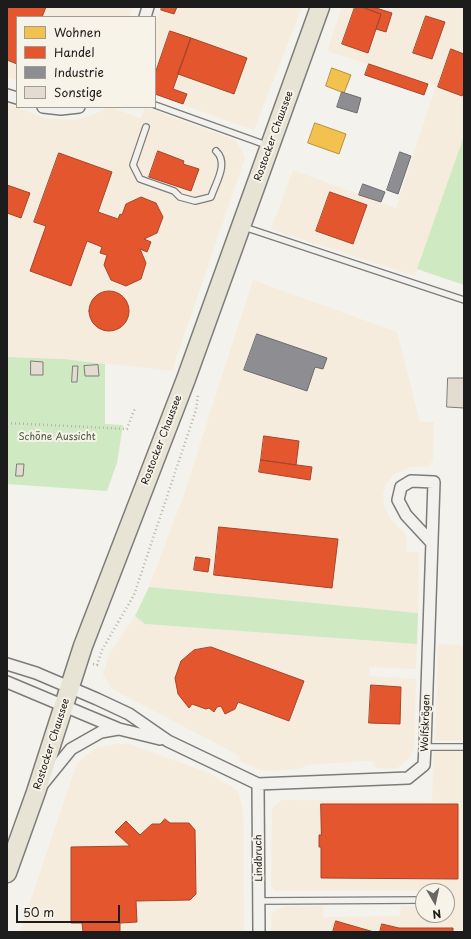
<!DOCTYPE html>
<html>
<head>
<meta charset="utf-8">
<style>
	body { margin:0 }
	#map { position:relative; width:471px; height:939px; overflow:hidden; background:#f4f2ec; font-family:"Playpen Sans",sans-serif }
	canvas { display:block }
	.frame { position:absolute; inset:0; border:8px solid #1c1c1c; pointer-events:none }
	.legend { position:absolute; left:16px; top:16px; width:140px; height:92px; box-sizing:border-box; background:#f7f3e8; border:1px solid #9f9d96; margin:0; padding:5px 7px; list-style:none; font-size:12px; color:#1c1c1c }
	.legend li { display:flex; align-items:center; gap:8px; height:20px }
	.legend b { width:20px; border:1px solid #9f9d96 }
	.north { position:absolute; left:415px; top:883px; width:40px; height:40px; box-sizing:border-box; background:#f7f3e8; border:1px solid #9f9d96; border-radius:50%; rotate:171deg; font-size:11px; font-weight:700; line-height:16px; text-align:center; color:#1c1c1c }
	.north::after { content:''; display:block; margin:auto; width:14px; height:18px; background:#686765; clip-path:polygon(50% 0,100% 100%,50% 72%,0 100%) }
	.scale { position:absolute; left:16px; top:905px; width:104px; height:18px; box-sizing:border-box; border:2px solid #1c1c1c; border-top:0; padding-left:5px; font-size:12px; line-height:14px; white-space:nowrap; color:#1c1c1c; -webkit-text-stroke:3px #f7f3e8; paint-order:stroke }
</style>
</head>
<body>
<div id="map">
<canvas width="471" height="939"></canvas>
<div class="frame"></div>
<ul class="legend">
<li><b style="height:11px;background:#f2c14e"></b>Wohnen</li>
<li><b style="height:11px;background:#e4572e"></b>Handel</li>
<li><b style="height:11px;background:#8d8d92"></b>Industrie</li>
<li><b style="height:11px;background:#e4dcd0"></b>Sonstige</li>
</ul>
<div class="north">N</div>
<div class="scale">50 m</div>
</div>
<script>
const context = document.querySelector('canvas').getContext('2d');
context.lineJoin = 'round';
function fillPath(path, color) { context.fillStyle = color; context.fill(path, 'evenodd'); }
function strokePath(path, color, width, dash) { context.strokeStyle = color; context.lineWidth = width; context.lineCap = dash ? 'butt' : 'round'; context.setLineDash(dash || []); context.stroke(path); }
function drawText(font, color, halo, rows, align = 'center') {
  context.font = font + ' "Playpen Sans",sans-serif'; context.lineWidth = 4; context.setLineDash([]); context.textBaseline = 'middle'; context.strokeStyle = halo; context.fillStyle = color; for (const [text, x, y, turn = 0] of rows) {
    context.save(); context.translate(x, y); context.rotate((+turn || 0) * Math.PI / 180); context.textAlign = isNaN(turn) ? turn : align; if (halo) context.strokeText(text, 0, 0); context.fillText(text, 0, 0); context.restore();
  }
}
fillPath(new Path2D(`
	M7,7h126l-4,10h-112v63l-10,-3z
	M162,7h140l-48,123 -99,-35v-69z
	M342,7h122v130l-49,139 -144,-47 22,-59 103,38 40,-122 -109,-35z
	M7,104l38,14 29,2 19,-5 16,-8 32,11 4,-11 90,33 6,9 4,9 -73,213 -108,-12 -57,-2z
	M253,280l144,52 23,90h14l-1,38 -5,7h-18l-17,8 -7,9 -3,10 1,12 7,14 15,14v18h13l-1,61 -269,-26 34,-90z
	M135,616l10,8 272,20 -1,25 -46,-2 -1,9 47,3 -2,69 -4,10 -14,11 -20,-1 -4,-7h-8l-56,4 -9,4 -36,2 -24,-10 1,-5 -128,-67 -9,-14 6,-21z
	M438,644l26,1v96h-29z
	M126,743l83,30 29,18 5,20 1,121h-224l57,-169 20,-16z
	M434,751h30v181h-193v-18l14,-8h38v11l77,-1 1,-10h22v9h24v-24h-172l-4,-5 1,-78 10,-8 150,1z`), '#f5ecde');
fillPath(new Path2D(`
	M464,136v149l-47,-16z
	M7,357l57,2 41,5v60l18,1 -6,38 -10,28 -100,-7z
	M149,587l269,26 -1,31 -272,-20 -10,-8z`), '#cfe9c2');
const homes = new Path2D(`
	M332,68l19,7 -7,18 -18,-7z
	M315,123l31,11 -7,20 -31,-11z`);
fillPath(homes, '#f2c14e');
strokePath(homes, '#b2903f', 1);
const shops = new Path2D(`
	M7,7h39l-4,10h-25v47l-10,-4z
	M162,7h15l-3,7 -13,-4z
	M355,7h6l20,7 -13,39 -26,-9z
	M367,7h6l19,6 -6,19 -10,-3 5,-15 -14,-5z
	M426,16l19,6 -13,37 -19,-6z
	M170,31l21,7 -18,51 14,5 -4,10 -28,-10v-20z
	M191,38l56,20 -13,36 -56,-20z
	M451,49l13,5v37l-2,5 -24,-9z
	M369,64l59,20 -4,11 -59,-20z
	M158,151l26,10 -1,3 16,5 -8,22 -42,-14z
	M59,153l53,19 -14,40 20,7 2,-5 2,1 4,-11 15,-7 15,6 7,14 -6,16 -13,6 7,3 -4,10 -7,-3 6,14 -5,16 -15,7 -15,-6 -7,-15 3,-10 -7,-2 2,-6 -15,-6 -16,45 -41,-15 16,-45 -12,-4z
	M7,185l23,8 -9,25 -14,-5z
	M330,192l37,13 -14,39 -37,-13z
	M89 311a20 20 0 1 1 40 0a20 20 0 1 1-40 0Z
	M264,436l35,5 -3,24 -35,-5z
	M261,460l51,7 -2,13 -51,-8z
	M219,527l119,12 -6,49 -118,-13z
	M196,557l14,2 -2,13 -14,-2z
	M211,647l93,34 -15,40 -51,-19 -3,7 -10,5 -4,-8 -4,1 -3,5 -5,-4 -3,1 -14,-5 -3,4 -11,-14 -3,-16 6,-17 13,-11z
	M371,685l30,2 -1,37 -31,-1z
	M321,804h137v75l-137,-1v-31h-2v-12h2z
	M165,819l5,4h19l6,7 1,64 -6,6 -54,1 1,21 -17,1v9h-37l-1,-9h-11v-76l59,-1 -15,-14 11,-11 14,14 12,-11h8z
	M336,921l38,11h-41z
	M382,924l17,4h54v4h-73z`);
fillPath(shops, '#e4572e');
strokePath(shops, '#a84529', 1);
const industry = new Path2D(`
	M342,92l19,6 -4,15 -20,-6z
	M400,152l11,4 -13,38 -11,-4z
	M363,184l22,8 -4,10 -22,-7z
	M257,334l70,24 -4,11 -8,-2 -8,24 -63,-21z`);
fillPath(industry, '#8d8d92');
strokePath(industry, '#6b6b6f', 1);
const building = new Path2D(`
	M31,361l12,1v13h-12z
	M98,365l1,11h-14l-1,-10z
	M73,366h5l-1,16h-5z
	M448,378h16v30l-17,-1z
	M17,464h7l-1,12h-7z`);
fillPath(building, '#e4dcd0');
strokePath(building, '#7d7c7a', 1);
const lane = new Path2D(`
	M155,105l114,41
	M146,127l-13,38 7,14 34,12 6,6 15,4 16,-4c5,-15 18,-34 5,-46
	M244,227l220,73
	M425,747h39
	M259,901l164,-1`);
const street = new Path2D(`
	M145,17l3,-10
	M7,95l10,3
	M43,107l18,2 18,-2
	M7,664l29,9 61,26 32,15 39,27 90,43 150,-6 16,-13 1,-18 9,-265 -23,-1 -10,6 -3,13 8,15 26,28
	M7,682l112,47 41,10
	M258,784l1,148
	M41,786l30,-37 30,-17 17,-3`);
const primary = new Path2D(`
	M7,873l29,-81 47,-146 103,-267 134,-372`);
strokePath(lane, '#7d7c7a', 8);
strokePath(street, '#7d7c7a', 14);
strokePath(primary, '#7d7c7a', 21);
strokePath(new Path2D(`
	M7,423l120,6 8,-21
	M93,664l4,1 5,-15 32,-55 62,-185 2,-16`), '#b4b3b0', 2.5, [1, 3]);
strokePath(lane, '#f2f1ed', 5.5);
strokePath(street, '#f2f1ed', 11);
strokePath(primary, '#e7e4d5', 18);
drawText('10px', '#1c1c1c', '#f7f3e8', [
	["Rostocker Chaussee",274,136,-70],
	["Rostocker Chaussee",162,440,-69],
	["Wolfskrögen",426,723,-88],
	["Rostocker Chaussee",52,744,-72],
	["Lindbruch",259,858,-91]
]);
drawText('10px', '#485744', '#f7f3e8', [
	["Schöne Aussicht",57,437]
]);
</script>
</body>
</html>
